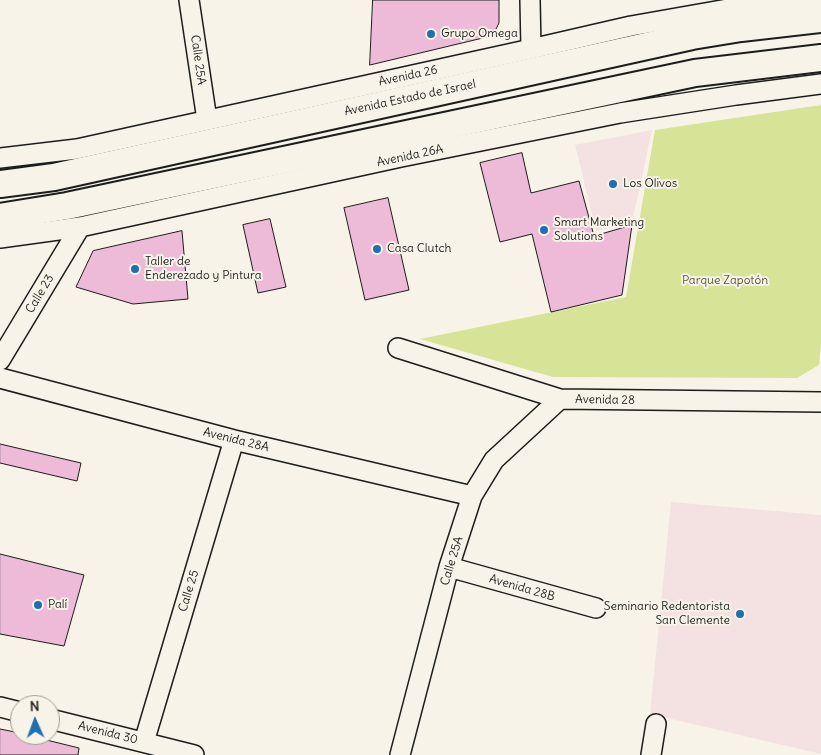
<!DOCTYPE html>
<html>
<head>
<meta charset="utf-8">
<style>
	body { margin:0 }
	#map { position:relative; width:821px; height:755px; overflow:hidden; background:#f7f3e8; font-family:Delius,sans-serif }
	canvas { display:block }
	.north { position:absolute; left:10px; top:695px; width:50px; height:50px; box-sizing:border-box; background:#f7f3e8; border:1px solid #9f9d96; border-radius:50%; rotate:358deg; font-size:14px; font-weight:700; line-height:20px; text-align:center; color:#1c1c1c }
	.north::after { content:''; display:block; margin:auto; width:18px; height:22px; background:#1f6fb2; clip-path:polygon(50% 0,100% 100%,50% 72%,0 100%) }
</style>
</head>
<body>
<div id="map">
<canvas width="821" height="755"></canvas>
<div class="north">N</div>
</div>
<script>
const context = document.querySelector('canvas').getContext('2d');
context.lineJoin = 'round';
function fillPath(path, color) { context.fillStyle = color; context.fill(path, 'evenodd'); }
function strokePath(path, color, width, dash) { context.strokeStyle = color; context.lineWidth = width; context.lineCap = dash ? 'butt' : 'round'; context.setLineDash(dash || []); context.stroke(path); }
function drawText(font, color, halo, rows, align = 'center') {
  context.font = font + ' Delius,sans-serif'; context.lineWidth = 4; context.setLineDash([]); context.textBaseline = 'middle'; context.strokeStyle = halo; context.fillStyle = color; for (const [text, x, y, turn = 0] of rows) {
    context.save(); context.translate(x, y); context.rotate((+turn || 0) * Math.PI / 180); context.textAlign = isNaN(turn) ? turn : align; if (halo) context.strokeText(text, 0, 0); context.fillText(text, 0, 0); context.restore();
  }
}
fillPath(new Path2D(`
	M652,130l-20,93 -36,8 -21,-86z
	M671,502l150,13v239l-171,-40z`), '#f4e2e3');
fillPath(new Path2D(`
	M821,105v239l-2,21 -22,13 -244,-1 -133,-38 206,-42 29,-167z`), '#d7e497');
const building = new Path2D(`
	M373,0h126v23l-4,8 -8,6 -117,28z
	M522,153l9,40 48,-12 15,55 38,-11 -10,70 -71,17 -19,-78 -32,8 -20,-79z
	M388,198l21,92 -44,10 -21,-92z
	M270,219l16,68 -28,6 -15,-68z
	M182,231l6,68 -55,5 -57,-17 17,-36z
	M0,444l81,19 -4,18 -77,-18z
	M0,554l84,21 -20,71 -64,-12z
	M0,729l20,4v2h6l53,13 -1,7h-78z`);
fillPath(building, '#edbad7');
strokePath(building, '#1c1c1c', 1);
const minor = new Path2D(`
	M189,0l18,120
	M530,0l1,49
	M0,158l77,-9 454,-100 100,-23 97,-17 89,-9
	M0,238l80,-11 321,-70 219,-44 116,-18 85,-11
	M398,348l162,51 261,3
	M0,360l80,-133
	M0,378l234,62 238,56
	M449,567l147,41
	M0,707l20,5
	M50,719l144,36
	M144,742l90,-302
	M400,755l49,-188 23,-71 22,-36 66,-61
	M651,755l5,-31`);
const secondary = new Path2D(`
	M0,184l54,-7 638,-141 49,-8 80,-9
	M0,217l67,-11 628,-133 126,-15`);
strokePath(minor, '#1c1c1c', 22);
strokePath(secondary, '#1c1c1c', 30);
strokePath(minor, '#f7f3e8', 19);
strokePath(secondary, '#f7f3e8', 26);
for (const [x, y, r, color] of [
	[431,34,5,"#1f6fb2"],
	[613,184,5,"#1f6fb2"],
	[544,230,5,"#1f6fb2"],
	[377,249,5,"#1f6fb2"],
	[135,269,5,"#1f6fb2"],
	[38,605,5,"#1f6fb2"],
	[740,614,5,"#1f6fb2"]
]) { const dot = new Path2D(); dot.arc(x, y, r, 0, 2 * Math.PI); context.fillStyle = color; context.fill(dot); strokePath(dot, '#f7f3e8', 2); }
drawText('12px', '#1c1c1c', '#f7f3e8', [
	["Grupo Omega",441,34],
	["Los Olivos",623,184],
	["Smart Marketing",554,223],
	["Solutions",554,237],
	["Casa Clutch",387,249],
	["Taller de",145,262],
	["Enderezado y Pintura",145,276],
	["Palí",48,605],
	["Seminario Redentorista",730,607,"right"],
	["San Clemente",730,621,"right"]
], 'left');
drawText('12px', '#1c1c1c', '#f7f3e8', [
	["Calle 25A",198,60,82],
	["Avenida 26",408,76,-12],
	["Avenida Estado de Israel",410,98,-12],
	["Avenida 26A",410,156,-12],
	["Calle 23",40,294,-59],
	["Avenida 28",605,400,1],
	["Avenida 28A",236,440,14],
	["Calle 25A",452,561,-73],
	["Avenida 28B",522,588,16],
	["Calle 25",189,591,-73],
	["Avenida 30",108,733,14]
]);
drawText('12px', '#545841', '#f7f3e8', [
	["Parque Zapotón",725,281]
]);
</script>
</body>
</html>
